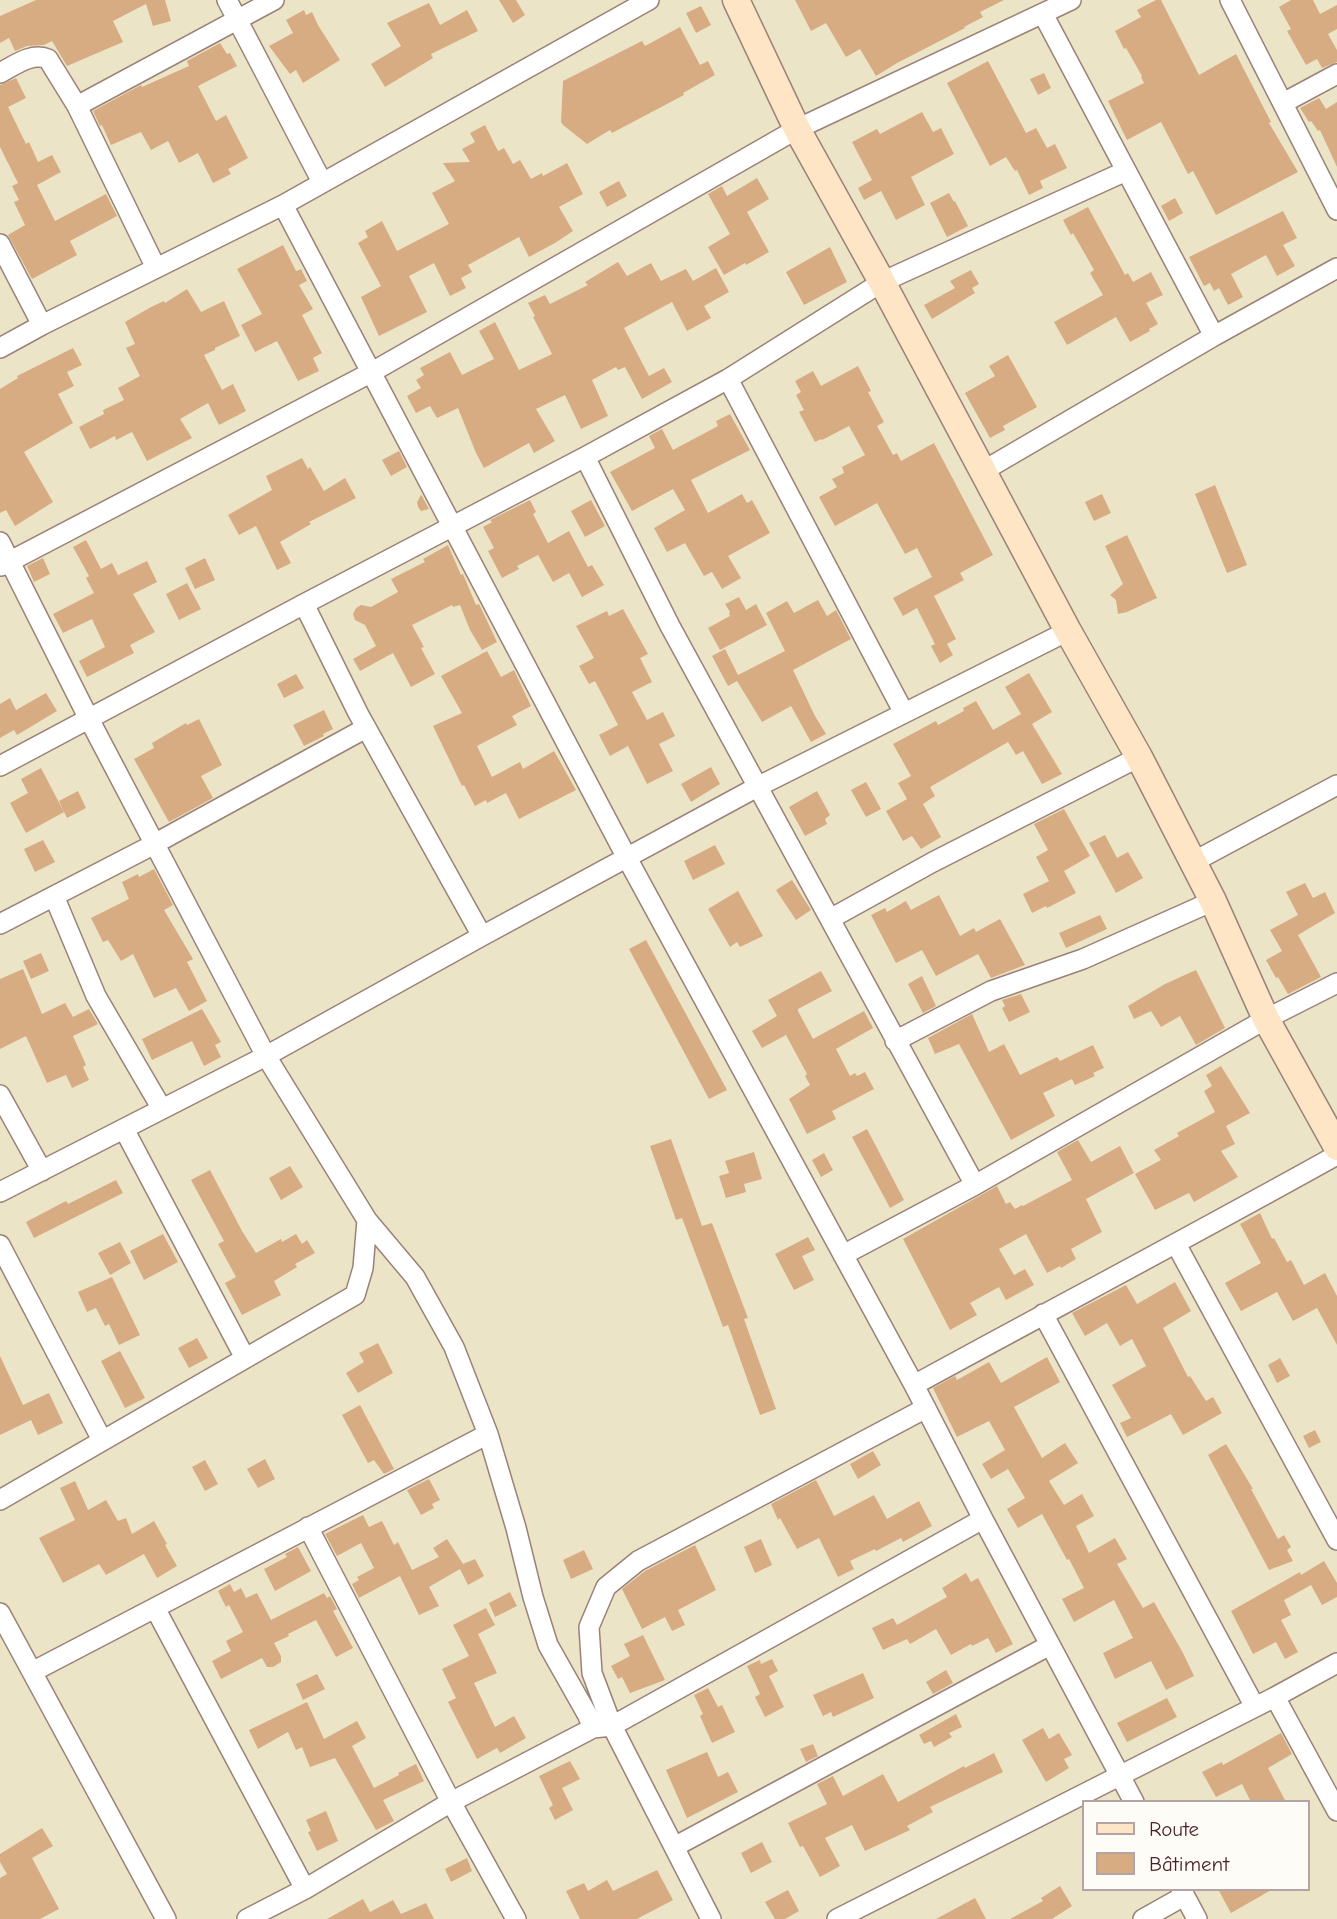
<!DOCTYPE html>
<html>
<head>
<meta charset="utf-8">
<style>
	body { margin:0 }
	#map { position:relative; width:1337px; height:1919px; overflow:hidden; background:#ece4c6; font-family:"Comic Neue",sans-serif }
	canvas { display:block }
	.legend { position:absolute; left:1082px; top:1800px; width:228px; height:91px; box-sizing:border-box; background:#fdfcf7; border:2px solid #b5a4a5; margin:0; padding:9px 12px; list-style:none; font-size:21px; color:#4a1f2b }
	.legend li { display:flex; align-items:center; gap:14px; height:35px }
	.legend b { width:35px; border:2px solid #b5a4a5 }
</style>
</head>
<body>
<div id="map">
<canvas width="1337" height="1919"></canvas>
<ul class="legend">
<li><b style="height:9px;background:#fde5c5"></b>Route</li>
<li><b style="height:19px;background:#d8ac83"></b>Bâtiment</li>
</ul>
</div>
<script>
const context = document.querySelector('canvas').getContext('2d');
context.lineJoin = 'round';
function fillPath(path, color) { context.fillStyle = color; context.fill(path, 'evenodd'); }
function strokePath(path, color, width, dash) { context.strokeStyle = color; context.lineWidth = width; context.lineCap = dash ? 'butt' : 'round'; context.setLineDash(dash || []); context.stroke(path); }
fillPath(new Path2D(`
	M36,0h129l6,21 -18,5 -7,-22 -33,17 10,21 -56,24 -15,-25 -8,4 -17,1 -12,5 -6,-13 -9,5v-27z
	M499,0h17l9,15 -12,8z
	M795,0h209l-24,12 3,5 -19,10 1,1 -68,35 -21,13 -16,-27 -14,8 -20,-34 -15,8z
	M1156,0h5l38,75 37,-21 35,68 -2,1 29,49 -82,43 -23,-44 -5,3 -27,-52 -34,18 -19,-39 36,-18 -3,-6 1,-1 -16,-28 -2,1 -9,-18 26,-14 -4,-7z
	M1291,0h22l7,14 17,-9v24l-9,5 9,16v12l-15,6 -5,-9 -11,6 -19,-34 4,-2 -12,-22z
	M429,3l11,22 27,-15 11,21 -47,23 2,4 -48,29 -14,-23 30,-18 -14,-23z
	M701,6l10,19 -15,8 -10,-20z
	M304,10l2,5 6,-3 6,13 22,35 -37,23 -7,-13 -6,4 -21,-28 24,-13 -7,-13z
	M680,27l20,38 8,-4 7,14 -32,18 1,2 -72,38 -2,-3 -23,14 -24,-19 -2,-3 2,-41 79,-40 3,5z
	M220,43l7,11 3,-1 7,13 -39,20 18,35 10,-6 22,43 -20,11 3,5 -18,9 -15,-30 -19,10 -11,-22 -17,9 -10,-18 -30,13 -9,-20 -2,1 -7,-15 48,-26 1,2 47,-21 -2,-5z
	M988,61l38,72 10,-5 11,20 8,-4 12,24 -27,13 3,7 -14,7 -12,-25 -2,1 -9,-14 -16,9 -43,-83z
	M1044,73l7,15 -13,7 -8,-16z
	M16,78l10,20 -18,9 18,37 3,-2 9,20 14,-7 9,17 -24,13 18,36 51,-27 11,22 -47,25 7,14 -45,24 -24,-44 17,-10 -11,-23 5,-2 -7,-14 6,-3 -18,-36v-62z
	M1319,98l7,11 11,-7v65l-17,-37 -2,1 -7,-10 -2,1 -9,-14z
	M922,112l11,20 8,-4 13,26 -43,23 14,28 -29,15 -15,-29 -17,9 -6,-12 14,-8 -20,-38 25,-13 3,5z
	M485,125l13,26 6,-3 9,16 7,-4 11,19 11,-6 1,3 24,-13 16,31 -24,13 14,24 -18,12 -26,14 -10,-20 -51,28 4,7 -11,6 5,10 -16,8 -16,-33 -25,13 18,36 -48,24 -18,-39 20,-11 -23,-43 10,-6 -3,-6 17,-10 15,30 52,-27 -17,-31 23,-12 -12,-18 27,-1 -8,-13 13,-7 -5,-9z
	M757,178l12,21 -22,13 22,40 -23,13 -1,-2 -21,12 -16,-28 22,-13 -22,-40 14,-8 5,10z
	M619,181l8,15 -20,11 -8,-15z
	M949,193l5,9 1,-1 13,25 -21,11 -17,-34z
	M1175,198l8,15 -14,8 -8,-15z
	M1088,207l37,68 3,-2 5,9 18,-10 12,23 -17,8 12,21 -9,5 1,2 -20,11 -14,-25 -49,28 -13,-23 49,-27 -13,-22 4,-3 -21,-37 -2,2 -8,-15z
	M1283,211l14,27 -14,7 12,21 -18,10 -11,-21 -35,19 12,23 -15,8 -9,-17 -5,3 -4,-8 -6,3 -15,-29z
	M283,245l13,26 5,-2 6,12 -8,4 14,24 -11,6 20,38 -9,5 6,13 -21,10 -21,-40 -22,11 -14,-27 21,-11 -25,-45z
	M830,247l17,35 -43,23 -18,-33z
	M618,262l9,14 24,-13 10,18 25,-12 7,12 23,-13 13,24 -25,14 7,12 -24,13 -15,-29 -48,26 25,48 15,-8 8,14 -30,17 -17,-32 -7,3 -2,-3 -24,13 16,36 -27,13 -16,-34 -29,14 19,32 -21,12 -5,-10 -45,25 -8,-15 -18,-45 -21,10 -7,-12 -14,7 -9,-17 14,-8 -5,-8 8,-5 -4,-7 30,-16 12,23 32,-16 -15,-28 16,-9 24,48 33,-16 -19,-37 2,-1 -7,-13 17,-8 5,9 38,-19 -3,-3z
	M971,270l8,14 -7,4 3,5 -43,26 -8,-14 31,-17 -5,-7z
	M187,289l14,23 23,-11 16,35 -25,12v2l-11,5 18,35 11,-6 13,27 -27,14 -11,-22 -28,16 12,19 -45,23 -15,-29 -16,8 -1,-4 -25,13 -11,-22 25,-13 -1,-4 21,-10 -6,-12 22,-12 -14,-28 9,-4 -10,-22 26,-15 13,-6 1,2z
	M73,348l9,17 -15,7 7,14 -16,8 15,29 -49,29 29,50 -38,24 -9,-16 -6,3v-124l18,-11 -1,-2z
	M1008,355l29,52 -34,19 2,4 -15,8 -25,-45 30,-17 -6,-10z
	M858,366l13,25 -3,1 16,30 -7,4 16,29 4,-2 4,8 33,-18 59,112 -33,18 4,7 -30,16 22,43 -9,5 6,11 -13,8 -9,-17 4,-2 -18,-36 -14,8 -10,-18 39,-21 -15,-29 -12,6 -28,-51 -42,23 -16,-29 18,-10 -5,-8 12,-6 -2,-6 23,-12 -16,-29 -27,14 -1,-1 -6,3 -16,-30 5,-2 -8,-15 5,-3 -6,-11 18,-10 8,15z
	M730,414l20,36 -59,30 17,33 34,-19 5,9 5,-3 18,33 -42,23 13,22 -19,11 -10,-17 -8,4 -19,-33 -18,9 -13,-24 31,-18 -12,-21 -41,22 -22,-39 45,-24 -6,-12 13,-7 11,21 45,-24 -2,-5z
	M399,451l8,16 -16,9 -9,-16z
	M302,458l6,11 2,-2 14,24 21,-13 11,20 -47,24 2,2 -31,18 11,21 -14,7 -21,-44 -17,9 -11,-20 44,-25 -6,-14z
	M1215,485l32,80 -20,8 -32,-79z
	M1102,494l9,19 -17,8 -9,-19z
	M421,495l1,1 7,13 -8,2 -3,-4 -1,-5z
	M530,500l6,12 -3,2 15,29 21,-12 19,36 4,-2 12,20 -22,12 -13,-24 -16,9 -15,-27 -21,11 2,3 -17,9 -14,-27 6,-3 -11,-21 9,-5 -2,-2z
	M591,500l14,26 -20,11 -14,-26z
	M1127,535l30,63 -30,14 -9,2 -2,-14 -6,-5 13,-11 -18,-38z
	M86,540l15,29 11,-6 6,12 29,-14 10,21 -24,12 22,38 -25,13 4,8 -47,24 -8,-16 26,-14 -13,-28 -29,14 -10,-19 41,-21 -8,-15 3,-2 -16,-29z
	M448,545l13,30 2,-1 13,31 3,-1 1,2 17,36 -15,8 -12,-20 -10,-25 -7,2 -1,-2 -40,20 12,22 -3,1 14,26 -24,13 -18,-34 -33,18 -7,-12 23,-13 -11,-21 -10,-5 -2,-6 3,-6 5,-3 10,2 27,-15 -7,-13 34,-17 -2,-3z
	M43,558l7,16 -16,8 -7,-16z
	M205,558l10,22 -20,9 -10,-21z
	M187,583l14,26 -22,11 -13,-26z
	M739,597l7,13 10,-6 11,21 -47,25 -12,-22 22,-12 -1,-3 1,-1 -5,-8z
	M818,600l9,16 9,-6 15,29 -58,31 22,46 11,18 -15,8 -20,-36 -29,16 -25,-41 -9,5 -16,-30 13,-7 13,26 47,-24 -19,-38 21,-12 7,12z
	M623,609l25,45 -8,4 12,24 -20,10 15,28 16,-8 12,24 -16,8 14,27 -26,13 -19,-38 -18,10 -11,-21 19,-10 -23,-44 -6,3 -10,-18 15,-8 -18,-32 31,-15 2,5z
	M487,651l14,26 13,-7 17,36 -19,10 5,9 -40,21 15,31 28,-15 3,7 31,-18 22,39 -57,29 -13,-26 -19,10 -1,-3 -11,6 -11,-21 -2,1 -29,-60 29,-13 -21,-37z
	M1029,673l23,39 -20,12 30,50 -20,10 -19,-33 -7,4 -8,-13 -78,45 5,9 -12,8 18,33 -20,12 -9,-13 -9,5 -17,-30 21,-12 -9,-16 13,-7 -18,-32 43,-23 2,4 26,-14 -1,-3 13,-7 17,29 28,-16 -16,-27z
	M296,674l8,14 -20,10 -7,-14z
	M46,693l11,18 -40,24 -3,-5 -14,8v-34l10,-6 6,12z
	M324,710l9,19 -10,5 1,2 -20,10 -11,-21z
	M199,719l23,46 -21,11 12,22 -44,24 -35,-63 20,-11 -2,-5 34,-20 1,2z
	M711,767l9,17 -29,18 -10,-18z
	M41,768l23,44 -38,21 -16,-30 18,-10 -7,-14z
	M866,782l15,27 -15,8 -15,-27z
	M78,791l8,17 -19,10 -8,-17z
	M817,791l13,24 -5,4 2,5 -22,12 -16,-29z
	M1064,809l26,47 -26,15 12,22 -29,15 -1,-2 -14,7 -9,-19 26,-13 -13,-24 12,-7 -14,-26z
	M1105,835l12,23 11,-6 15,26 -27,15 -27,-50z
	M43,840l12,22 -20,10 -11,-23z
	M715,845l10,19 -32,16 -9,-19z
	M154,869l19,36 -9,5 29,49 -6,3 20,39 -18,10 -13,-23 -22,10 -21,-44 -12,7 -13,-21 -5,2 -12,-24 38,-19 -7,-17 16,-8 1,3z
	M792,880l19,30 -15,10 -20,-30z
	M1305,883l8,15 12,-6 10,21 -37,22 23,42 -33,17 -10,-17 -2,1 -10,-18 16,-9 -12,-21 28,-15 -12,-23z
	M738,891l25,45 -23,11 -3,-5 -7,5 -22,-38z
	M939,895l21,41 14,-8 2,4 24,-13 25,46 -34,13 -13,-24 -42,22 -14,-26 -26,13 -25,-48 14,-7 2,4 19,-11 5,9z
	M1100,915l7,14 -41,19 -7,-15z
	M646,940l81,150 -18,9 -80,-150z
	M41,953l8,18 -18,8 -8,-18z
	M23,969l19,45 23,-11 8,14 16,-8 9,15 -25,12 13,29 -3,2 6,13 -17,8 -6,-13 -19,8 -21,-47 -26,13v-70z
	M1196,970l29,58 -29,17 -16,-29 -19,11 -10,-16 -17,8 -6,-13 37,-22z
	M821,971l11,20 -34,18v2l15,28 51,-28 9,17 -37,21 14,27 5,-3 2,3 8,-4 9,17 -42,22 4,8 -29,15 -18,-35 21,-14 -5,-9 2,-2 -21,-39 -24,13 -10,-17 25,-15 -9,-16z
	M922,976l14,30 -13,7 -15,-29z
	M1021,994l9,18 -21,10 -7,-14 3,-2 -3,-6z
	M202,1009l19,33 -6,3 6,12 -17,9 -12,-25 -40,19 -10,-21z
	M972,1014l17,38 15,-8 16,31 37,-18 3,4 33,-16 11,23 -11,5 2,3 -20,9 -3,-6 -29,14 12,23 -44,24 -52,-96 -24,10 -7,-16z
	M1221,1066l29,47 -24,13 9,18 -14,7 17,26 -44,25 -5,-9 -34,17 -20,-36 26,-14 -7,-10 25,-14 -2,-3 38,-21 -11,-21 8,-5 -6,-11z
	M867,1129l37,71 -14,8 -38,-71z
	M671,1139l31,87 10,-3 36,95 -4,1 32,90 -16,6 -32,-90 -5,2 -41,-109 -6,2 -26,-74z
	M1078,1140l13,22 29,-16 14,27 -48,26 16,33 -31,17 5,10 -15,9 -1,-2 -13,7 -21,-39 -27,15 15,26 11,-6 9,16 -28,15 -7,-13 -29,16 7,12 -27,15 -47,-91 94,-53 9,18 4,-2 5,7 7,-4 1,1 49,-26 -15,-28z
	M754,1152l8,27 -18,5 2,8 -20,6 -7,-22 10,-3 -4,-12z
	M824,1153l9,17 -12,7 -9,-17z
	M290,1166l13,21 -22,13 -12,-22z
	M210,1170l32,61 14,22 25,-14 1,3 14,-8 6,10 5,-4 8,13 -20,11 2,3 -23,14 7,14 -39,20 -17,-32 11,-6 -18,-33 6,-3 -33,-61z
	M116,1180l7,13 -89,45 -8,-16 40,-21 2,3z
	M1260,1213l12,26 2,-1 13,24 4,-2 13,25 21,-12 12,23v49l-20,-37 -24,13 -16,-29 -36,19 -16,-28 36,-20 -21,-39z
	M163,1234l15,28 -34,18 -14,-29z
	M808,1237l7,13 -13,6 12,24 -20,10 -19,-36z
	M120,1242l11,21 -21,12 -12,-22z
	M112,1277l28,58 -21,10 -10,-21 -4,2 -9,-18 -9,4 -9,-20z
	M1175,1282l16,29 -28,17 25,49 2,-1 16,25 7,-4 9,16 -39,22 -12,-21 -44,23 -7,-14 11,-5 -19,-33 34,-19 -14,-27 -12,7 -13,-23 -22,13 -13,-23 54,-28 11,19z
	M197,1338l11,20 -19,10 -11,-20z
	M378,1343l15,30 -35,20 -12,-20 18,-11 -5,-9z
	M120,1351l25,47 -20,10 -24,-47z
	M0,1356l23,49 26,-12 14,30 -25,12 -7,-15 -31,15z
	M1047,1357l13,25 -46,25 28,51 23,-15 13,20 -29,18 15,24 18,-11 12,22 -18,10 13,27 26,-15 12,21 -10,5 26,44 11,-6 29,51 11,23 -28,14 -15,-29 -36,18 -12,-26 30,-15 -19,-38 -40,22 -12,-23 22,-11 -15,-29 -2,1 -25,-46 -24,14 -11,-19 18,-11 -17,-29 -17,10 -9,-15 23,-14 -16,-29 -32,16 -24,-49 22,-12 2,4 32,-18 12,21z
	M1280,1358l10,18 -13,7 -9,-18z
	M360,1405l34,64 -10,5 -10,-14 -6,3 -26,-48z
	M1315,1430l6,12 -12,6 -6,-12z
	M1226,1444l27,45h-2l27,50 6,-4 7,12 -4,3 6,11 -24,9 -61,-115z
	M873,1451l8,14 -23,14 -8,-15z
	M265,1459l10,20 -17,9 -11,-19z
	M205,1460l13,24 -13,7 -13,-24z
	M429,1479l11,21 -8,4 2,4 -13,7 -14,-25z
	M816,1480l18,36 40,-21 13,24 32,-18 13,25 -29,16 -2,-4 -25,13 -1,-2 -25,12 4,8 -16,8 -19,-39 -22,11 -17,-31 -2,2 -7,-16z
	M75,1481l13,29 18,-10 12,21 8,-3 6,16 22,-13 13,23 -2,1 12,21 -20,12 -13,-24 -38,21 -7,-11 -36,19 -24,-45 36,-18 -15,-32z
	M363,1515l6,12 13,-6 12,24 4,-3 14,28 27,-13 -6,-9 14,-9 16,25 12,-5 9,17 -16,9 -8,-16 -31,18 10,19 -20,9 -19,-39 -41,22 -7,-14 7,-4 -2,-3 17,-9 -13,-25 -24,13 -12,-22z
	M761,1539l11,26 -17,8 -11,-26z
	M695,1545l21,45 -38,20 7,15 -13,6 -7,-14 -23,12 -20,-40 23,-18z
	M298,1547l13,24 -36,20 -11,-22 23,-12 -2,-3z
	M584,1550l9,19 -22,10 -8,-19z
	M1324,1561l13,22v14l-15,8 -11,-20 -27,15 7,15 -10,5 17,32 -13,7 -9,-17 -23,12 -22,-43 69,-39 1,3z
	M966,1573l5,9 7,-4 35,66 -17,9 -8,-15 -16,8 -1,-2 -20,11 -15,-26 -26,15 -3,-5 -24,11 -11,-22 21,-10 4,7 50,-28 -5,-9z
	M230,1584l4,8 7,-4 5,10 11,-5 14,27 53,-27 3,5 3,-2 7,13 -4,2 20,37 -17,9 -20,-37 -28,14 1,2 -15,7 7,13v6l-8,5h-6l-5,-9 -41,21 -9,-18 19,-10 -5,-10 17,-9 -14,-27 -3,2 -8,-16z
	M510,1592l7,14 -22,11 -6,-14z
	M486,1608l9,17 -17,9 19,39 -23,10 21,44 19,-11 12,22 -26,15 -3,-5 -20,11 -29,-57 8,-4 -14,-29 27,-13 -16,-31z
	M643,1635l22,45 -35,13 -8,-16 -4,2 -7,-13 19,-10 -6,-12z
	M772,1659l6,12 -9,5 15,31 -19,10 -10,-20 5,-3 -13,-28 13,-6 1,4z
	M946,1670l7,13 -20,11 -7,-12z
	M863,1673l11,25 -41,19 -2,-5 -8,4 -10,-21z
	M317,1674l8,15 -22,11 -7,-16z
	M708,1688l10,19 4,-2 13,27 -23,11 -12,-27 3,-2 -9,-19z
	M1167,1698l10,19 -50,25 -10,-19z
	M307,1702l17,37 33,-18 9,17 -14,8 22,42 25,-13 -1,-2 18,-9 8,17 -41,19 11,21 -18,9 -41,-72 -25,9 -8,-20 -6,3 -8,-18 -30,17 -9,-19z
	M956,1714l6,13 -13,6 3,4 -18,10 -3,-6 -7,3 -5,-9z
	M1043,1728l6,11 10,-6 13,22 -8,4 5,9 -23,14 -24,-42z
	M1281,1733l11,21 -24,14 18,34h-35l-9,-18 -26,13 -14,-25 20,-10 1,3z
	M813,1744l5,12 -12,6 -6,-13z
	M707,1752l11,25 10,-5 10,20 -51,26 -21,-48z
	M994,1753l9,19 -73,35 3,5 -26,14 3,4 -45,21 -13,-26 -27,13 15,28 -20,11 -17,-31 -3,1 -12,-24 39,-19 -10,-20 16,-8 10,20 40,-22 15,28 66,-36 1,2z
	M570,1761l10,18 -18,9 11,22 -18,10 -6,-12 4,-3 -14,-29z
	M326,1811l12,30 -21,10 -9,-19 3,-1 -5,-11z
	M42,1828l11,18 -21,12 27,51 -19,10h-40v-41l7,-4 -7,-12v-8z
	M762,1842l10,20 -21,11 -10,-20z
	M467,1858l5,13 -21,11 -6,-13z
	M657,1870l16,30 -36,19h-57l-14,-28 18,-8 4,8 19,-11 6,11z
	M1060,1886l12,20 -20,13h-42l33,-18 -2,-3z
	M1218,1889h55l-42,24z
	M788,1890l11,21 -14,8h-10l-10,-17z
	M975,1898l11,21h-50z
	M363,1899l7,13 23,-12 8,14 25,-11 8,16h-107z`), '#d8ac83');
const street = new Path2D(`
	M227,0l95,182
	M1230,0l107,210
	M1043,14l171,322
	M0,73c15,-8 32,-21 48,-14l29,47 79,162
	M1283,103l54,-29
	M77,106l197,-106
	M283,205l344,653 287,527 69,134 151,283
	M0,244l42,81
	M0,348l42,-23 241,-120 366,-205
	M728,379l176,334
	M585,457l85,169 305,559
	M983,471l231,-135 123,-68
	M0,542l89,177 177,337 101,164 -4,48 -8,27 -355,205
	M1,566l371,-194 425,-243 274,-129
	M304,604l54,109 124,223
	M0,766l304,-162 281,-147 143,-78 154,-97 244,-111
	M1193,862l144,-77
	M54,896l42,100 66,113
	M830,919l103,-57 206,-105
	M0,924l145,-75 221,-121
	M895,1041l96,-50 92,-32 130,-58
	M0,1095l42,76
	M124,1129l121,229
	M0,1192l266,-136 216,-120 277,-150 309,-155
	M367,1220l48,57 39,70 34,87 28,94 17,69 15,48 39,69 6,14
	M1176,1244l161,296
	M0,1245l102,195
	M843,1255l132,-70 291,-166 71,-36
	M1043,1314l212,393
	M914,1385c141,-77 283,-152 423,-230
	M308,1527l143,275 65,117
	M155,1608l150,281
	M0,1613l166,306
	M32,1672l456,-238
	M1275,1697l62,114
	M674,1847l376,-202
	M1181,1889l16,30
	M247,1919l58,-30 146,-87 142,-74 19,-2 371,-207
	M711,1919l-99,-193 -20,-53 -3,-46 17,-40 32,-26 288,-153
	M837,1919l438,-222 62,-34
	M1143,1919l41,-23`);
const secondary = new Path2D(`
	M736,0l61,129 85,153 186,349 71,126 74,144 53,118 71,128`);
strokePath(street, '#9b8278', 22);
strokePath(secondary, '#9b8278', 29);
strokePath(street, '#fff', 19);
strokePath(secondary, '#fde5c5', 26);
</script>
</body>
</html>
